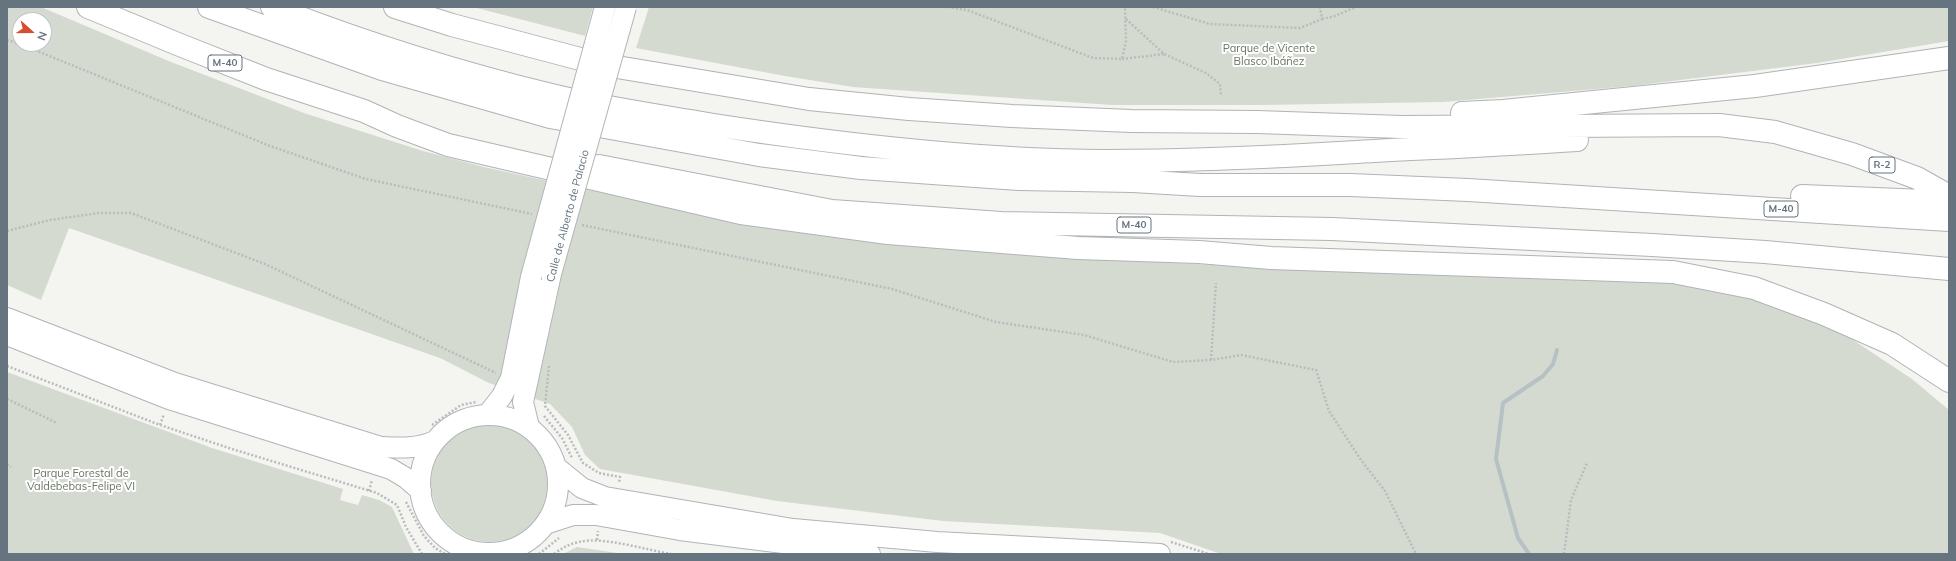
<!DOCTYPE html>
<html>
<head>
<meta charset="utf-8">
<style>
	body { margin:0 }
	#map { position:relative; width:1956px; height:561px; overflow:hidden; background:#f4f4f0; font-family:Mulish,sans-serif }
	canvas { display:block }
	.frame { position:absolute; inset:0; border:8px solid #65747f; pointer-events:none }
	.north { position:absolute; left:12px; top:12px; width:40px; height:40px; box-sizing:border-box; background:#fff; border:1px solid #c1c7cc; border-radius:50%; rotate:111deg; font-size:11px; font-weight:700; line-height:16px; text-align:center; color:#65747f }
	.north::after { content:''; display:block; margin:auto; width:14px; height:18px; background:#d54e2f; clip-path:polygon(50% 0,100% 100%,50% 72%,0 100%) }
</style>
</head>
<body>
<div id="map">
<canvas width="1956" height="561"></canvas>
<div class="frame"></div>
<div class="north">N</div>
</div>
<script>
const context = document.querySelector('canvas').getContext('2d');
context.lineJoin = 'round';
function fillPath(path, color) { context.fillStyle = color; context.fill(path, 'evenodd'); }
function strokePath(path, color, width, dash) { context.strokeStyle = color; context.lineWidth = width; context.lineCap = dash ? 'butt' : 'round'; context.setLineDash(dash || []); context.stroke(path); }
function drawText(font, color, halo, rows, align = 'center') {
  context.font = font + ' Mulish,sans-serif'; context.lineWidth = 4; context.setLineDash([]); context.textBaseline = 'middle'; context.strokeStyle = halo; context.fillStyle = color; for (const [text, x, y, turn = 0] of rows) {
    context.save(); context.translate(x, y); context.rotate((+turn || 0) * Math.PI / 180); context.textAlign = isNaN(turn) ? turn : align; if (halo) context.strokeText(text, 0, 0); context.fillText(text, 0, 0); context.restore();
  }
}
fillPath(new Path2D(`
	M7,7h34l130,55 133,51 119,38 61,16 192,42 102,17 263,29 260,15 385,13 66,15 80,28 80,53 37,31v144h-728l-61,-21 -217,-12 -166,-20 -177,-32 -15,-14 -13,-28 -22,-23 -61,-21 -49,-25 -371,-130 -28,72 -34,-15zM20,20h24v24h-24z
	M473,7h120l-8,29z
	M649,7h1300v34l-132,22 -185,23 -189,16 -181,3h-150l-259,-18 -68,-11 -149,-28z
	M7,372l205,76 131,41 -3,11 18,5 4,-10 17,5 13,7 22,47h-407z
	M431 483a59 59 0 1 1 118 0a59 59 0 1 1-118 0Z
	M577,547l47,7h-61z`), '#d5dad1');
strokePath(new Path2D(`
	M1529,554l-11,-16 -22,-79 7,-56 40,-27 10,-12 4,-14`), '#b6c1c4', 4);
const secondary = new Path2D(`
	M7,318l168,65 206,64c20,1 36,2 54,-6
	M7,335l162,64 222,70 15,9 15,13
	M488,414l14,-18 9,-18 20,-101
	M420 484a69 69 0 1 1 138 0a69 69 0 1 1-138 0Z
	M529,427l-6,-25 28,-128
	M556,467l26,21 23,9 188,32 144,13 223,12
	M545,524l28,-9h23l84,15 190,24`);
const highway = new Path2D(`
	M88,7l92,38 86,34 98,32 33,15 51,19 293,68 147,20 190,15 121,4 72,6 402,14 81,16 70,26 68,30 57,37
	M209,7l173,62 168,48 209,38 102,13 158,11 114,2 67,4h150l118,5 481,30
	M272,7c90,35 184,65 279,88 53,13 109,21 163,30 130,20 260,35 391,36 85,0 168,-4 252,-9 74,-4 147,-7 220,-12
	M395,7l57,18 147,39 210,35 100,10 103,7 119,5 126,1 144,5 318,-2 56,7 77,22 65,24 32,18
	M1462,113l41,-2 252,-25 194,-28
	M599,166l233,45 169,12 331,6 320,16 113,7 184,17
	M1802,196l147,6`);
strokePath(secondary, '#b0b5b8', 22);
strokePath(highway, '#b0b4b6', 24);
strokePath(new Path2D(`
	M948,7l19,3 126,48 29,1 4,-18 -1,-34
	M1153,7l57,17 90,4 22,-9 -2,-12
	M1126,19l38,35 42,19 14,11 1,12
	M1322,19l13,-3 21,-9
	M7,40l13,4
	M20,44l250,102 96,33 166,35
	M1122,59l42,-5
	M582,225l310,64 104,33 88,13 89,27 38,-2 30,-5 75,15 13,41 32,49 24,31 31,63
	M7,231l43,-11 49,-7h32l134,51 231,109
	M1211,360l5,-77
	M7,366l153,59 72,24 145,44 20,12 9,22 16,27
	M549,366l-4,40 23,29 15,28 16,10 21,4 -1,6
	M7,399l50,24
	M544,416l18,22 10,20
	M160,425l4,-11
	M432,425l29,-20 15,-3
	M7,464l4,3
	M369,491l3,-11
	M406,502l18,34 11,12 10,6
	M597,540l1,-9
	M1171,542l38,12
	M539,554l20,-16
	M554,554c8,-6 15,-10 25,-12 23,-6 68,8 92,12
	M1564,554l7,-54 16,-37`), '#b9bbbd', 2.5, [2, 2]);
strokePath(secondary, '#fff', 20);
strokePath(highway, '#fff', 22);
const secondaryBridge = new Path2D(`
	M551,274l75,-267
	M531,277l74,-270`);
strokePath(secondaryBridge, '#b0b5b8', 22, []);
strokePath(secondaryBridge, '#fff', 20);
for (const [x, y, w] of [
	[225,63,34],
	[1882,165,26],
	[1781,209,34],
	[1134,225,34]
]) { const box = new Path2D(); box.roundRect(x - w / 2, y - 8, w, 16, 3); context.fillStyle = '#fff'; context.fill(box); strokePath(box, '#65747f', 1); }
drawText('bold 10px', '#65747f', null, [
	["M-40",225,63],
	["R-2",1882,165],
	["M-40",1781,209],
	["M-40",1134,225]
]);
drawText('11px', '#687663', '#fff', [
	["Parque de Vicente",1269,49],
	["Blasco Ibáñez",1269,62],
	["Parque Forestal de",81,474],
	["Valdebebas-Felipe VI",81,487]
]);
drawText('11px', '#65747f', '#fff', [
	["Calle de Alberto de Palacio",568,216,-75]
]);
</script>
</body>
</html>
